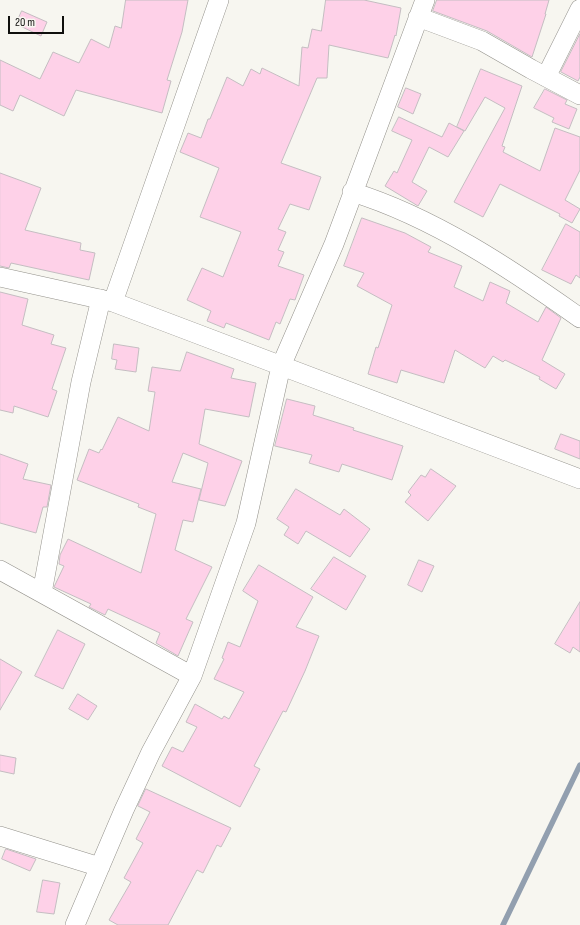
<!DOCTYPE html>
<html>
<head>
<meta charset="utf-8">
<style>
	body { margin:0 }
	#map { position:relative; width:580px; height:925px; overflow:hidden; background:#f7f6f0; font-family:"Sofia Sans Condensed",sans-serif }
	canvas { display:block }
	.scale { position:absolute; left:8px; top:16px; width:56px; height:18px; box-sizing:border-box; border:2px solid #0f0f0d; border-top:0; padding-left:5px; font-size:12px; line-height:14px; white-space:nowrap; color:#0f0f0d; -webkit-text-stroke:3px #f7f6f0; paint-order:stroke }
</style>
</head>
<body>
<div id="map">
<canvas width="580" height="925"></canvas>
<div class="scale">20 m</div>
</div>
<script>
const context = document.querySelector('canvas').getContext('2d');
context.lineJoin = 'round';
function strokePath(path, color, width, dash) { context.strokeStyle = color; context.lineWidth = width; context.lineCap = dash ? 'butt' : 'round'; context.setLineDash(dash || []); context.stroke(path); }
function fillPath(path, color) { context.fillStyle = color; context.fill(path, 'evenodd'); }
strokePath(new Path2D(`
	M503,925l77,-160`), '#929faf', 5.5);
const building = new Path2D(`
	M126,0h62l-6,32 -15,48 4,1 -9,32 -86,-23 -12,26 -44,-21 -7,16 -13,-6v-45l40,19 13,-27 26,11 12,-24 18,9 6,-22 6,2z
	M326,0h38l37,8 -5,28 -1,-1 -7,23 -59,-13 -2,33h-10l-36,85 40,14 -12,33 -19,-6 -12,25 8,3 -8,18 6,2 -6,14 26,9 -9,25 -5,-1 -10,25 -4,-2 -7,18 -43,-17 -2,5 -17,-7 4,-10 -24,-11 15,-32 21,9 18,-45 -41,-15 19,-49 -39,-16 8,-19 13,5 7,-19h2l17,-42 16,9 8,-17 9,5 2,-6 37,18 3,-39 6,1 4,-19 9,2z
	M437,0h112l-4,14h1l-14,43 -45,-26 -54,-20z
	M22,11l25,11 -6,14 -25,-12z
	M580,34v43l-2,4 -17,-9z
	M481,69l41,17 -20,60 3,1 -2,5 37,19 15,-43 25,9v33l-15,30 15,9 -8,14 -13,-7 1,-2 -60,-30 -17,33 -29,-15 51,-94 -20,-11 -20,34 -8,-4z
	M406,88l15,6 -8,20 -15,-7z
	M545,89l22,11 -2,4 12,5 -8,20 -17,-7 2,-4 -20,-10z
	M399,117l43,20 7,-14 15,8 -16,26 -19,-10 -17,35 15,9 -9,15 -33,-20 9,-15 3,2 15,-33 -20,-9z
	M0,173l41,15 -16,42 56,13 -1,7 15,3 -6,27 -78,-17 -2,5 -9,-2z
	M362,218l43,15 26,14 -3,5 34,14 -8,21 29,14 7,-19 20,9 -4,12 32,19 8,-15 15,11 -19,42 23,14 -9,15 -17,-10 1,-2 -35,-17 -2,2 -10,-6 -8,12 -30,-18 -11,33 -43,-13 -4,13 -29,-9 8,-27 2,1 14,-43 -35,-19 7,-13 -20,-7z
	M566,224l14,8v46l-4,-3 -5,9 -29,-14z
	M0,292l28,7 -6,26 32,10 -3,9 15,4 -14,41 5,2 -9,26 -34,-11 -1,7 -13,-3z
	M114,344l25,4 -3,24 -21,-3 2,-9 -5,-1z
	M187,352l47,17 -3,9 25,5 -7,34 -44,-8 -6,35 43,17 -17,45 -26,-6 9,-37 -25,-10 -11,29 29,7 -8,33 -10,-2 -8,30 37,17 -26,52 7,3 -15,34 -22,-13 4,-10 -52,-24 -3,6 -16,-8 2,-3 -37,-17 10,-21 -5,-2 1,-9 8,-16 73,34 15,-59 -18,-7 1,-3 -62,-24 12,-31 10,4 2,-4 1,1 16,-33 31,14 6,-39 -7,-1 4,-24 28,4z
	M287,399l28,7 -2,9 41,13 -1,2 50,16 -11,34 -50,-16 -3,8 -30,-9 3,-8 -37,-9z
	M561,434l19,7v18l-25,-10z
	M0,454l28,10 -5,15 28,6 -4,22h-4l-7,26 -36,-10z
	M431,469l25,17 -28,35 -23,-19 6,-7 -3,-3 13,-17 4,2z
	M296,489l44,26 4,-6 26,20 -20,28 -44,-26 -8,13 -14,-9 5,-8 -12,-8z
	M334,557l32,19 -20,34 -35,-21z
	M419,560l15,6 -12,26 -14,-7z
	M259,565l54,32 -17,30 23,9 -14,35 -19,41 -3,-1 -29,55 6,3 -20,38 -78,-41 10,-19 11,5 14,-25 -11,-5 9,-18 27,15 2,-3 5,3 15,-27 -30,-13 10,-20 -2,-1 6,-16 12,5 18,-46 -15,-10z
	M580,602v50l-7,-5 -3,6 -15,-9z
	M58,630l27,14 -22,45 -28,-13z
	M0,659l22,13 -22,38z
	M78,694l19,12 -9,14 -19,-11z
	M0,755l16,3 -2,16 -14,-3z
	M146,789l85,39 -10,19 -4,-2 -14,28 -6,-3 -29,55h-50l-9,-5 22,-38 -7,-4 19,-35 -7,-4 14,-27 -12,-6z
	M6,849l30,10 -6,12 -28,-12z
	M43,880l17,3 -6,31 -17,-2z`);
fillPath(building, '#fed1e8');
strokePath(building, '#c4bdc1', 1);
const street = new Path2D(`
	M418,17l64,24 49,28 49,26
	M546,77l34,-68
	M352,192c81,25 159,77 228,126
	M0,277l113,25 467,177
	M113,302l106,-302
	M0,570l192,106
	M42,593l39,-211 20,-83
	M0,836l100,31
	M75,925l49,-115 27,-58 41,-76 54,-153 35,-157 53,-122 91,-244`);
strokePath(street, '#93918b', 20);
strokePath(street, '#fff', 19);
</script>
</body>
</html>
